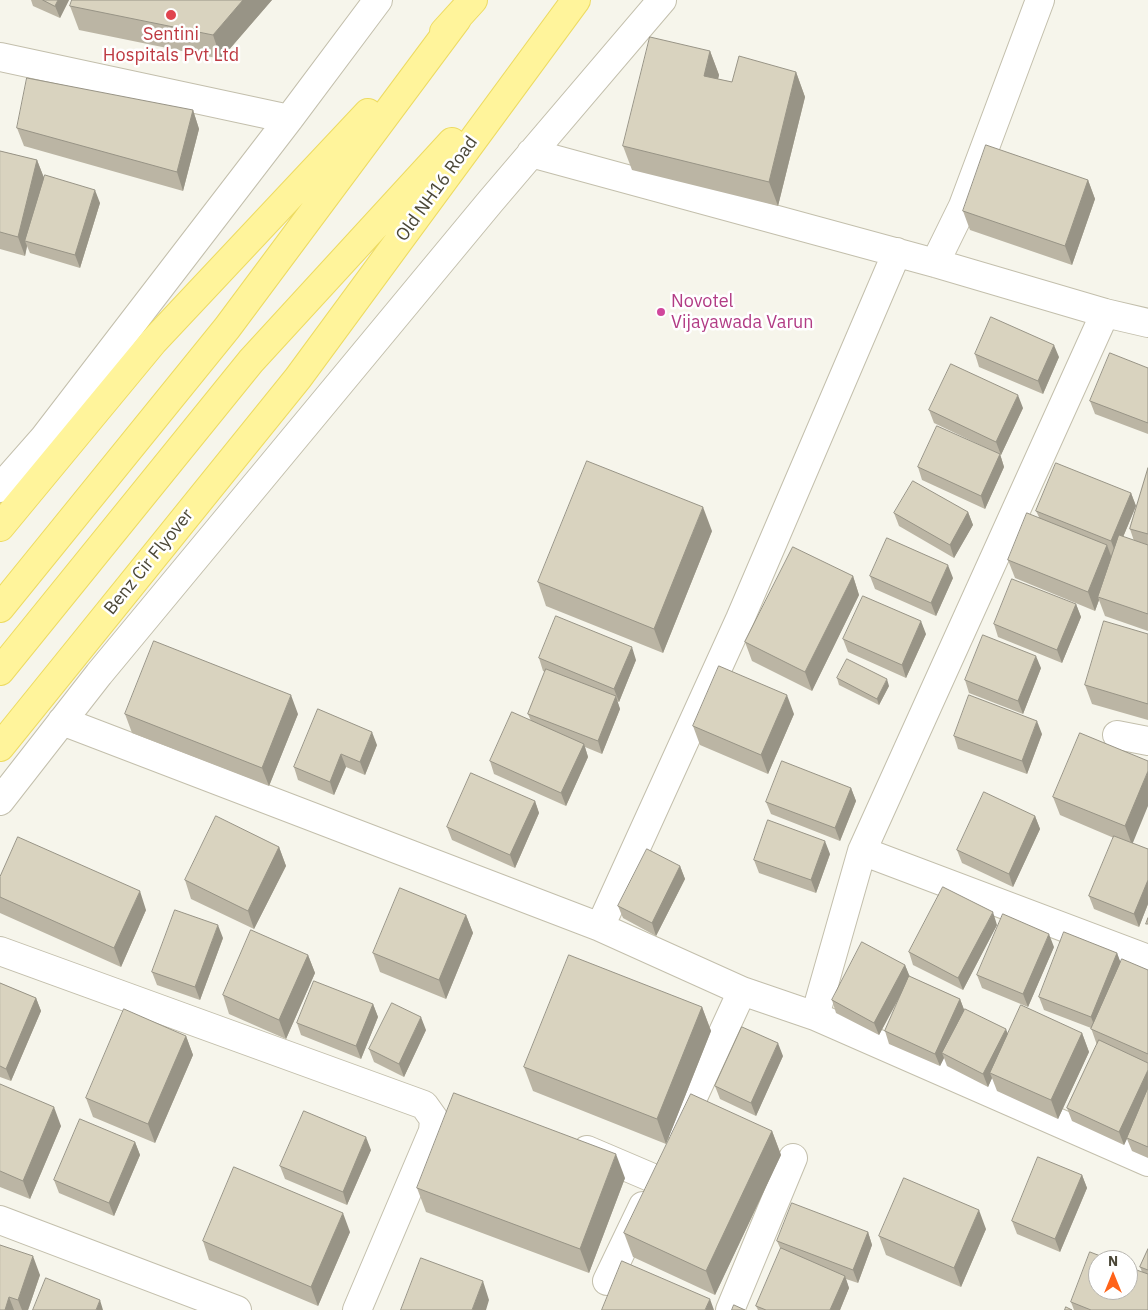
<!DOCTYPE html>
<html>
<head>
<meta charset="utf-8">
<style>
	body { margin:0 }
	#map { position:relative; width:1148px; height:1310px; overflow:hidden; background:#f6f5eb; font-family:"IBM Plex Sans",sans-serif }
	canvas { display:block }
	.north { position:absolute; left:1088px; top:1250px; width:50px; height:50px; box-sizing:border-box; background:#fff; border:1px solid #b7b5af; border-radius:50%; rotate:0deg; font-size:14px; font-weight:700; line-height:20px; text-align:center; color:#4b4737 }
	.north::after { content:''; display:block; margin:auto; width:18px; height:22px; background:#ff6319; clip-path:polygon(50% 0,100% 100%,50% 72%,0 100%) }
</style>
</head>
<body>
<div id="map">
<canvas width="1148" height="1310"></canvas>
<div class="north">N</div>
</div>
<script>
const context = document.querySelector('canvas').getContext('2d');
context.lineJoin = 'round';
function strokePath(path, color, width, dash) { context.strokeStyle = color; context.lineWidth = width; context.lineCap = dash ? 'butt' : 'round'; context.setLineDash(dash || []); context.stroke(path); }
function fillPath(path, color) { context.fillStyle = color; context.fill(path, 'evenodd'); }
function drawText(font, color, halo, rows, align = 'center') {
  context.font = font + ' "IBM Plex Sans",sans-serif'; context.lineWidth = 5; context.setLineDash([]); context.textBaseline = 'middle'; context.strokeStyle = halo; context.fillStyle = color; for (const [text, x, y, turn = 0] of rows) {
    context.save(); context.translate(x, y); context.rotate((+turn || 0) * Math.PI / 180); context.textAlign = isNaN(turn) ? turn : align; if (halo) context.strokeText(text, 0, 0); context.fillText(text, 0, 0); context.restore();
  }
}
const minor = new Path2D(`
	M0,57l289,62
	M531,153l404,110 170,50 43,10
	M935,263l28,-57 77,-206
	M0,488l44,-50 245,-319 89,-119
	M62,721l538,206 142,64 73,25 333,146
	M1117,735l31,6
	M0,801l99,-127 391,-472 172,-202
	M862,851l286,108
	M600,927l140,-308 157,-367
	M0,951l424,154 10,14 -1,12 -76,179
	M815,1016l47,-165 243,-538
	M679,1128l63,-137
	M587,1150l68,29
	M0,1220l237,90
	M607,1281l36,-75
	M730,1310l63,-152`);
const major = new Path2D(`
	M444,32l29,-32
	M0,527l153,-185 215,-229
	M0,608l227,-280 230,-309
	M0,671l251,-310 201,-219
	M0,747l298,-369 278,-378`);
strokePath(minor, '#c3bfac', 30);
strokePath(major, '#eddb62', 30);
strokePath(minor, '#fff', 28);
strokePath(major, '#fff49b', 28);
fillPath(new Path2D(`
	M31,0h38l-9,18 -27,-12z
	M272,0l-51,59 -142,-29 -9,-24z
	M710,51l9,24 -1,4 14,3 64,-10 9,25 -27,109 -146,-36 -9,-24z
	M193,110l6,19 -16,62 -159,-45 -7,-18z
	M0,151l37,9 7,18 56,25 -20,65 -50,-15 -3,-7 -2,10 -25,-7z
	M1088,180l7,19 -23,66 -102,-35 -7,-19z
	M975,354l84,3 -16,37 -64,-27z
	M1148,368v66l-53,-20 -5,-13z
	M1023,408l-22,47 -67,-32 -5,-13z
	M1000,454l4,13 -19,42 -63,-29 -4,-13z
	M1148,468v163l-43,-15 -6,-16 -4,11 -80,-33 -7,-18 31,-43 -3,-6 95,-18 5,13 -13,31 11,4 -4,-12z
	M968,512l5,13 -19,33 -55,-32 -5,-13z
	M712,531l-49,122 -117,-47 -8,-24z
	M853,576l6,19 -47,96 -60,-30 -7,-19z
	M870,576l83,2 -17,38 -61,-27z
	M1076,604l5,13 -19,46 -64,-26 -4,-13z
	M926,634l-20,44 -58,-26 -5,-13z
	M1148,634v86l-56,-16 -7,-19z
	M539,658l97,2 -17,42 -2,-1 3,8 -18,45 -17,-7 3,10 -22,49 -72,-32 -4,-13 41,-40 -3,-7 17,-42 -2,-1z
	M1041,668l-18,46 -54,-21 -4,-13z
	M837,678l52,8 -10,19 -40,-20z
	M125,714h173l-29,72 -137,-53z
	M794,714l-26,60 -68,-29 -7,-19z
	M1042,734l-15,40 -69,-25 -4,-13z
	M377,745l-12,30 -19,-8 -12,28 -36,-15 -4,-13z
	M1148,761l-16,82 16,6v55l-9,23 -45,-18 -5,-13 25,-58 -54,-23 -7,-18z
	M851,788l5,13 -16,40 -69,-27 -5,-12z
	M535,801l4,12 -24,55 -63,-28 -5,-13z
	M1035,816l5,13 -27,58 -51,-24 -5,-13z
	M279,847l7,19 -32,63 -63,-30 -6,-19z
	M830,854l-14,39 -57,-20 -5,-13z
	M680,866l5,13 -29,57 -33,-18 -5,-12z
	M0,877l146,33 -25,57 -121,-54z
	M466,915l7,18 -27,66 -66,-27 -7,-19z
	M997,925l-34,65 -50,-25 -4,-13z
	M223,938l-23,62 -43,-15 -5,-13z
	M1054,947l-26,60 -46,-19 -5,-13z
	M1117,953l3,9 28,8v188l-16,-7 -5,-12 -3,6 -52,-24 -5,-13 30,-63 -6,-17 -47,-18 -5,-13z
	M308,955l7,18 -29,66 -57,-25 -6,-19z
	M905,965l4,11 51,23 4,11 44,24 74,-1 7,19 -31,67 -61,-28 -5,-13 -4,9 -41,-21 -3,-8 -4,8 -51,-22 -4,-13 17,-38 -23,42 -43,-22 -4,-13z
	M0,983l36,15 5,13 -30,70 -11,-4z
	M373,1004l5,13 -17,42 -60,-24 -4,-12z
	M702,1007l9,24 -45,113 -133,-53 -9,-24z
	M426,1030l-22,47 -30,-15 -5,-13z
	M186,1036l7,19 -38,88 -62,-26 -7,-19z
	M783,1056l-27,60 -36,-17 -5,-13z
	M0,1084l61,42 -31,73 -30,-12z
	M772,1131l9,24 -66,140 -82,-38 -9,-24z
	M135,1142l5,13 -26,61 -55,-23 -5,-13z
	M371,1150l-24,55 -62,-26 -5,-13z
	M1082,1175l5,13 -27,64 -43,-18 -5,-13z
	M625,1178l-36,95 -163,-61 -9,-24z
	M986,1229l-25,58 -75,-32 -7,-19z
	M350,1232l-32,74 -109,-46 -6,-19z
	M868,1232l4,13 -14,38 -12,-4 3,9 -9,22h-82l-2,-4 25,-56 -4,-9z
	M0,1245l40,30 -12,35h-28z
	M1148,1249v61h-74l-3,-8 71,-30 -2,-5z`), '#bbb5a4');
fillPath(new Path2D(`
	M58,0h11l-9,18 -5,-12z
	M243,0h29l-51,59 -8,-24z
	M710,51l9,24 -6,25 -9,-24z
	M796,72l9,25 -27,109 -9,-24z
	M193,110l6,19 -16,62 -6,-19z
	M37,160l7,18 -19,63 2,5 -2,10 -7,-19z
	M1088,180l7,19 -23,66 -7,-19z
	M95,190l5,13 -20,65 -5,-13z
	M1054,345l5,12 -16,37 -5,-13z
	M1018,395l5,13 -22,47 -5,-13z
	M1000,454l4,13 -19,42 -4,-13z
	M1131,493l5,13 -20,48 -5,-13z
	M703,507l9,24 -49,122 -9,-24z
	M968,512l5,13 -19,33 -4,-13z
	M1107,545l7,19 -16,33 1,3 -4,11 -7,-19z
	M948,565l5,13 -17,38 -5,-13z
	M853,576l6,19 -47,96 -7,-19z
	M1076,604l5,13 -19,46 -5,-13z
	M921,621l5,13 -20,44 -4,-13z
	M632,647l4,13 -17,42 -5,-13z
	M1036,656l5,12 -18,46 -5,-13z
	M887,679l2,7 -10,19 -2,-6z
	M291,695l7,19 -29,72 -7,-18z
	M787,695l7,19 -26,60 -7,-19z
	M616,696l4,13 -18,45 -4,-13z
	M1037,721l5,13 -15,40 -5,-13z
	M372,732l5,13 -12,30 -5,-13z
	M584,744l4,13 -22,49 -5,-13z
	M341,754l5,13 -12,28 -4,-13z
	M1148,771v35l-16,39 -7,-19z
	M851,788l5,13 -16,40 -5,-13z
	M535,801l4,12 -24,55 -5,-13z
	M1035,816l5,13 -27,58 -4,-13z
	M825,841l5,13 -14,39 -5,-13z
	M279,847l7,19 -32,63 -6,-18z
	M680,866l5,13 -29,57 -4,-13z
	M1148,880v24l-9,23 -5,-13z
	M140,891l6,19 -25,57 -7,-19z
	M993,912l4,13 -34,65 -5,-12z
	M466,915l7,18 -27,66 -7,-19z
	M218,925l5,13 -23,62 -5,-13z
	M1049,934l5,13 -26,60 -5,-13z
	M1117,953l5,13 -26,64 -5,-13z
	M308,955l7,18 -29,66 -7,-19z
	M905,965l5,12 -31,58 -5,-12z
	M36,998l5,13 -30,70 -5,-12z
	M960,999l5,13 -23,41 2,5 -4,8 -5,-12z
	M373,1004l5,13 -17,42 -5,-13z
	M702,1007l9,24 -45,113 -9,-25z
	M421,1017l5,13 -22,47 -5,-13z
	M1006,1029l5,13 -21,31 2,5 -4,9 -5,-13z
	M1082,1033l7,19 -31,67 -7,-19z
	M186,1036l7,19 -38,88 -7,-19z
	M778,1043l5,13 -27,60 -5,-13z
	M1148,1070v23l-24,52 -5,-13z
	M54,1107l7,19 -31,73 -7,-18z
	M772,1131l9,24 -66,140 -9,-24z
	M366,1137l5,13 -24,55 -4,-13z
	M135,1142l5,13 -26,61 -5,-13z
	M616,1154l9,24 -36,95 -9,-24z
	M1082,1175l5,13 -27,64 -5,-13z
	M979,1210l7,19 -25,58 -7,-19z
	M343,1213l7,19 -32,74 -7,-19z
	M868,1232l4,13 -14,38 -5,-13z
	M33,1256l7,19 -12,35h-6l-4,-10z
	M845,1276l4,12 -9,22h-10z
	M483,1281l6,19 -3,10h-14z
	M9,1297l5,13h-9z
	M710,1299l4,11h-9z
	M100,1300l3,10h-7z`), '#989486');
const building = new Path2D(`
	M43,0h15l-3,6z
	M72,0h171l-30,35 -143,-29z
	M650,37l60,14 -6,25 28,6 7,-26 57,16 -27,110 -146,-36z
	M27,78l166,32 -16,62 -160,-44z
	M986,145l102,35 -23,66 -102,-35z
	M0,151l37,9 -19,77 -18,-5z
	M45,175l50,15 -20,65 -50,-14z
	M991,317l63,28 -16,36 -63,-27z
	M1110,353l38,15v55l-58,-22z
	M951,364l67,31 -22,47 -67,-32z
	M937,426l63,28 -19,42 -63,-29z
	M587,461l116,46 -49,122 -116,-47z
	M1056,463l75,30 -20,48 -75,-30z
	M1148,468v66l-18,-5z
	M913,481l55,31 -18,33 -56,-32z
	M1027,513l80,32 -19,47 -80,-32z
	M1119,535l29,10v69l-50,-17z
	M887,538l61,27 -17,38 -61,-27z
	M793,547l60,29 -48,96 -60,-30z
	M1012,579l64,25 -19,46 -63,-26z
	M863,596l58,25 -19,44 -59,-26z
	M556,616l76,31 -18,42 -75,-31z
	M1104,621l44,13v70l-63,-19z
	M983,635l53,21 -18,45 -53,-21z
	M154,641l137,54 -29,73 -137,-54z
	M847,659l40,20 -10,20 -40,-21z
	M719,666l68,29 -26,60 -68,-29z
	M546,669l70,27 -18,45 -70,-27z
	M969,695l68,26 -15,40 -68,-25z
	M318,709l54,23 -12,30 -19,-8 -11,28 -36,-15z
	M512,712l72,32 -23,49 -71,-32z
	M1080,733l68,28v10l-23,55 -72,-29z
	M782,761l69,27 -16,40 -69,-26z
	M471,773l64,28 -25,54 -63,-28z
	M984,792l51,24 -26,58 -52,-24z
	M216,816l63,31 -31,64 -63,-31z
	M768,820l57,21 -14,39 -57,-20z
	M1114,836l34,13v31l-14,34 -45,-18z
	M18,837l122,54 -26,57 -114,-51v-20z
	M647,849l33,17 -28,57 -34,-17z
	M943,887l50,25 -35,66 -49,-26z
	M400,888l66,27 -27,65 -66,-27z
	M175,910l43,15 -23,62 -43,-15z
	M1003,914l46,20 -26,60 -46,-19z
	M1148,918v6h-2z
	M251,930l57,25 -29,65 -56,-25z
	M1064,932l53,21 -26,64 -52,-20z
	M862,942l43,23 -31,58 -42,-23z
	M569,955l133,52 -45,112 -133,-52z
	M1122,959l26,11v84l-57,-25z
	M909,976l51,23 -25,55 -50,-23z
	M314,981l59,23 -17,42 -59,-23z
	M0,983l36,15 -30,71 -6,-3z
	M392,1003l29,14 -22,47 -30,-15z
	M1021,1005l61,28 -31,67 -61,-27z
	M124,1009l62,27 -38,88 -62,-26z
	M965,1009l41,20 -23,45 -41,-21z
	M742,1027l36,16 -27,60 -36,-17z
	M1099,1040l49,23v7l-29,62 -52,-24z
	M0,1084l54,23 -31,74 -23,-10z
	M1148,1088v59l-21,-9z
	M454,1093l162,61 -36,95 -163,-61z
	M691,1094l81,37 -66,140 -82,-38z
	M304,1111l62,26 -23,55 -63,-26z
	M80,1119l55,23 -26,61 -55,-23z
	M1038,1157l44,18 -27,64 -43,-18z
	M234,1167l109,46 -32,74 -108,-46z
	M904,1178l75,32 -25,58 -75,-32z
	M792,1203l76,29 -15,38 -76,-29z
	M0,1245l33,11 -15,44 -9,-3 -4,13h-5z
	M781,1248l64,28 -15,34h-64l-10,-4z
	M1148,1249v21l-8,-3z
	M1090,1252l21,8h-13v30h30v-23l20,7v36h-57l-20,-8z
	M421,1258l62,23 -11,29h-71z
	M622,1261l88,38 -5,11h-103z
	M46,1278l54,22 -4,10h-63z
	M734,1305l11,5h-13z
	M1066,1307l6,3h-7z`);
fillPath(building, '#d9d3bf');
strokePath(building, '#989486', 1);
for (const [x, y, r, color] of [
	[171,15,6,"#e0444e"],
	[661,312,5,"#d1479c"]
]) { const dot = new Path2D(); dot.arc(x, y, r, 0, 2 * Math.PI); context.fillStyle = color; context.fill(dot); strokePath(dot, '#fff', 2); }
drawText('18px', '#be3a42', '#fff', [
	["Sentini",171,35],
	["Hospitals Pvt Ltd",171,56]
]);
drawText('18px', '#4b4737', '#fff', [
	["Old NH16 Road",437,189,-54],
	["Benz Cir Flyover",149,562,-51]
]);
drawText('18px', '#b23c85', '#fff', [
	["Novotel",671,302],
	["Vijayawada Varun",671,323]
], 'left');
</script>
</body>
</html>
